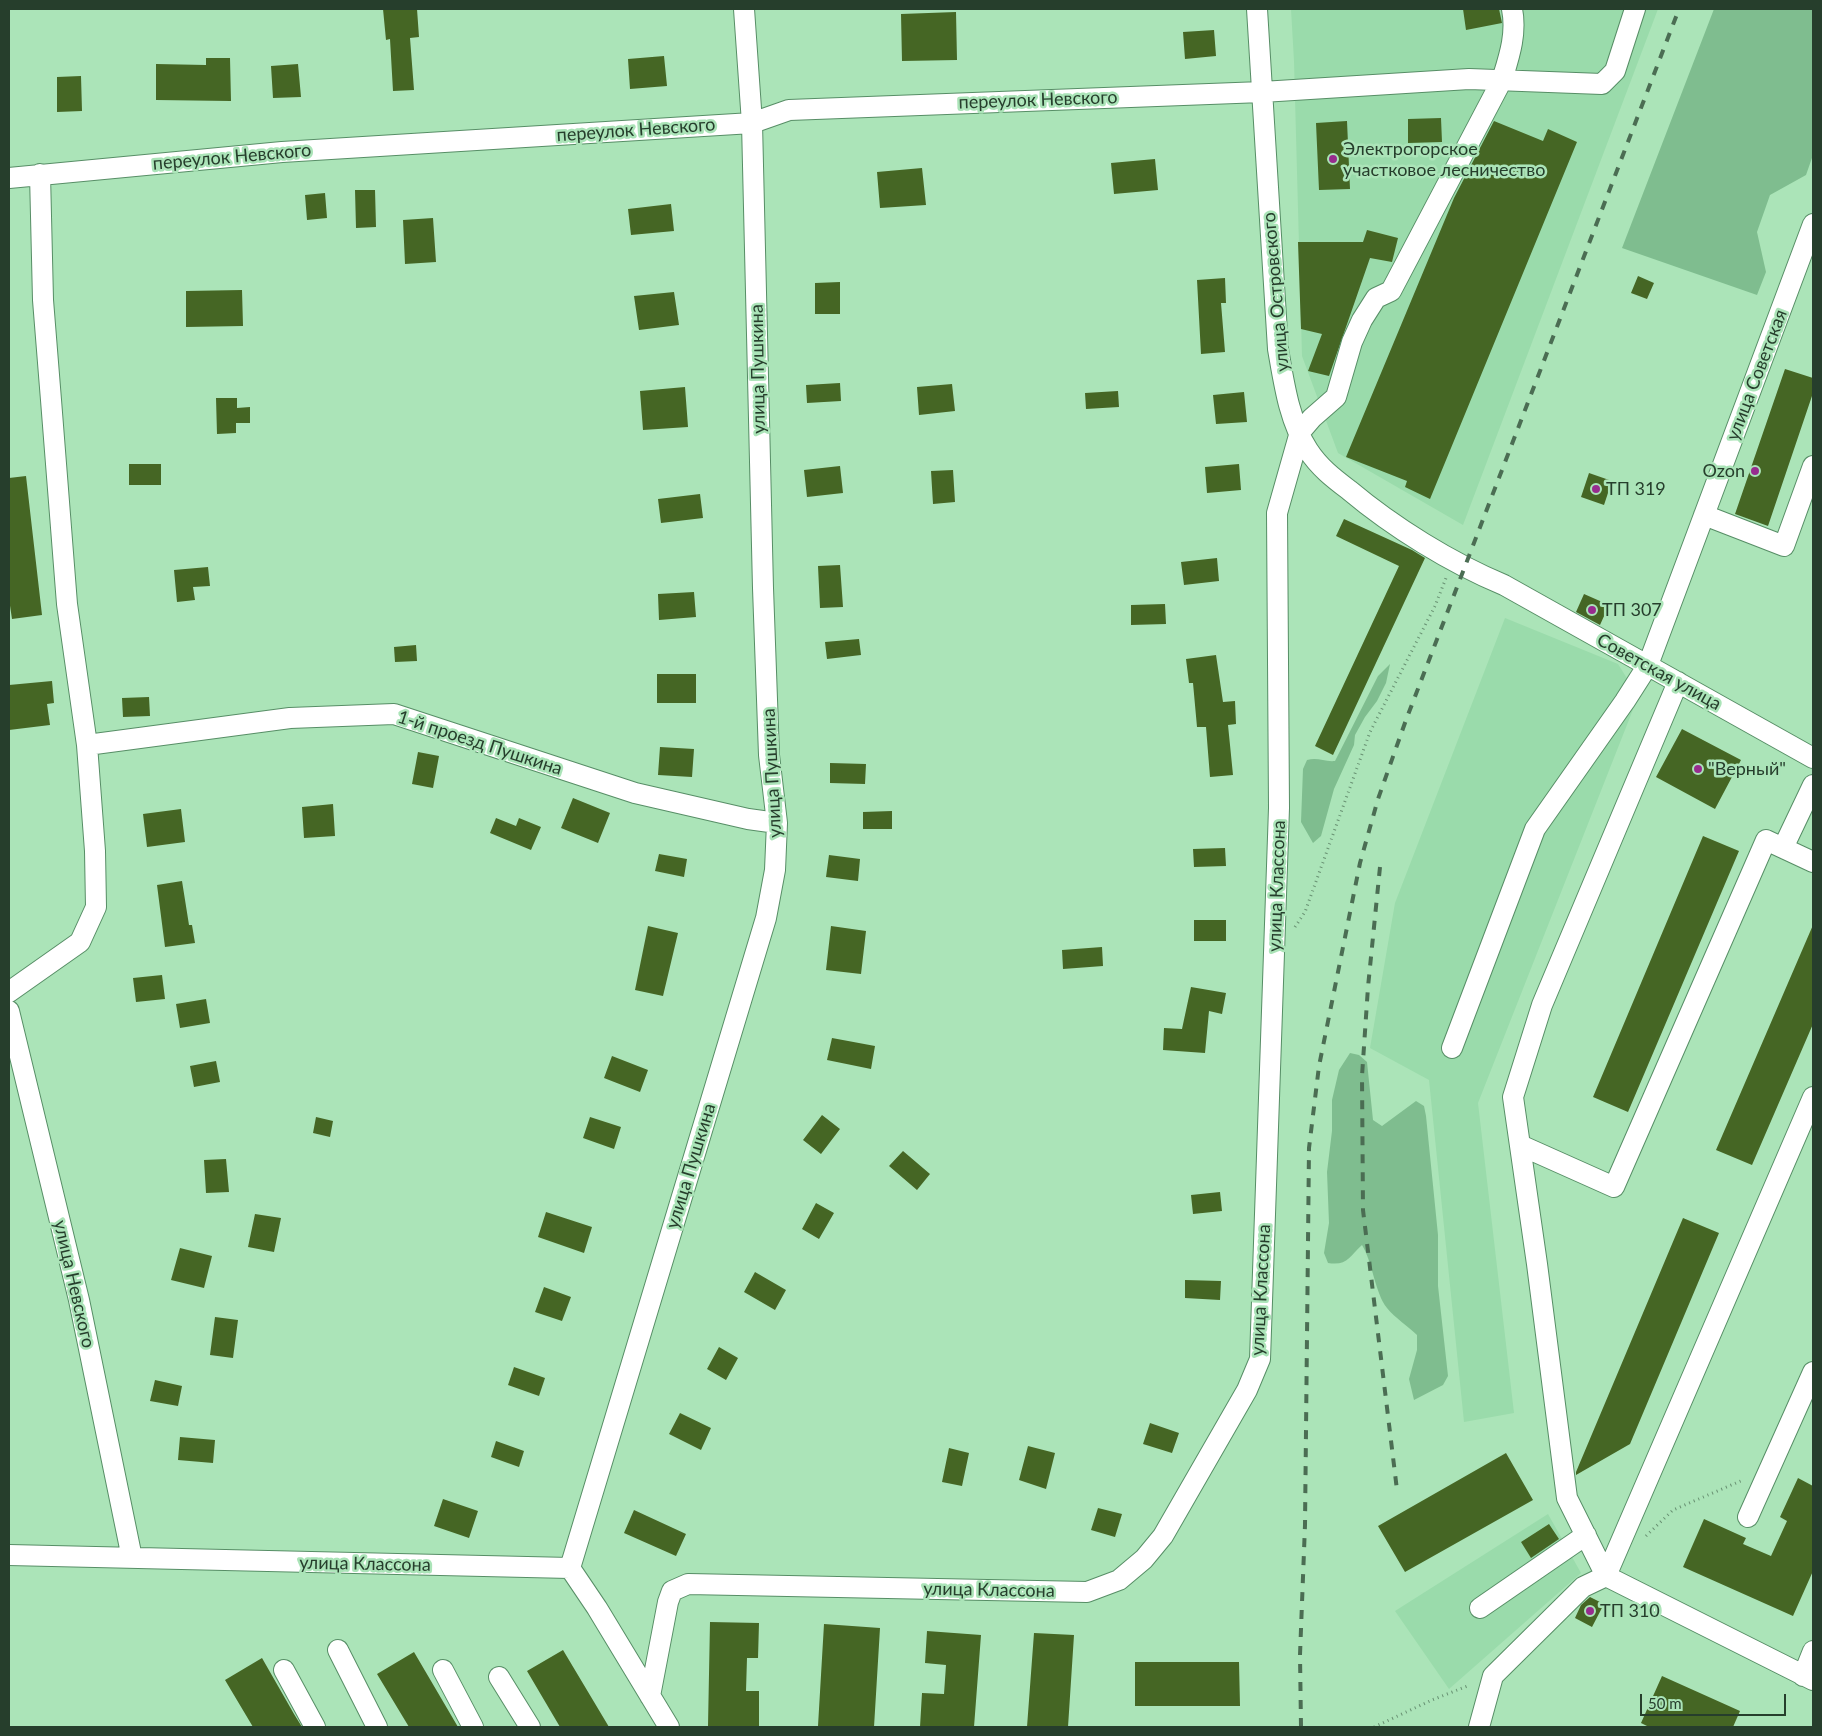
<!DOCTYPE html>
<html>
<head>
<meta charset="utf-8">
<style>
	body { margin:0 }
	#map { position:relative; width:1822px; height:1736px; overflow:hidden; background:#abe4b8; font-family:Lato,sans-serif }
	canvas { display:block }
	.frame { position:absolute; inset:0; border:10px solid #263e2c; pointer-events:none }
	.scale { position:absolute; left:1640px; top:1694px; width:146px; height:22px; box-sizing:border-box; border:2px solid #263e2c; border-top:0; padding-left:6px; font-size:15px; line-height:18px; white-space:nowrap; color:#263e2c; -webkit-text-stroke:4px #abe4b8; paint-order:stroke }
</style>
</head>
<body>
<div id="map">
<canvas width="1822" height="1736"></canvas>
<div class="frame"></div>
<div class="scale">50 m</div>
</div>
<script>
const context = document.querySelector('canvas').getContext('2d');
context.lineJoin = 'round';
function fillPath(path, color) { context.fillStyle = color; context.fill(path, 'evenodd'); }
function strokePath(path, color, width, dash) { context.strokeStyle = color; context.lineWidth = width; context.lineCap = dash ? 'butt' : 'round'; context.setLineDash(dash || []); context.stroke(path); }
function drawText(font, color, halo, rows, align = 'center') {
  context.font = font + ' Lato,sans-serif'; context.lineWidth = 5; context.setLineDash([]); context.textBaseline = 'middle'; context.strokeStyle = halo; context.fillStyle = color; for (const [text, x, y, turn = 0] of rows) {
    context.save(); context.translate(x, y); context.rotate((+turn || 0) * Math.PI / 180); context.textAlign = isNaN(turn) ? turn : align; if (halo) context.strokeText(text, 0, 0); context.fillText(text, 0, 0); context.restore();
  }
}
fillPath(new Path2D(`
	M1291,9h367l-195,516 -125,-72 -36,-97 -8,-295z
	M1505,618l113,46 10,16 -11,14 17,13 -156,396 36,310 -50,9 -35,-342 -59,-32 25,-145z
	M1548,1514l33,59 -132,116 -54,-78z`), '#9adbab');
fillPath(new Path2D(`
	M1714,9h99v146l-7,20 -36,20 -13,37 9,40 -9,23 -135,-47z
	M1390,664l-4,19 -9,18 -12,16 -10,18 -1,10 -20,44 -13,47 -8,7 -12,-21 2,-53 4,-9c11,-3 17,2 28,1l43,-85z
	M1350,1053l9,2 8,7 6,58 9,6 34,-25 8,5 2,10 12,119v51l10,90 -5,9 -29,15 -5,-21 8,-29v-15c-9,-9 -22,-17 -30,-27 -12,-15 -14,-45 -25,-63 -13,12 -15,21 -34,18l-4,-10 5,-30 -2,-51 5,-41v-31l7,-30z`), '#7fbd8f');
fillPath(new Path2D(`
	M383,9h34l2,28 -9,1 4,52 -21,1 -3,-52 -4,1z
	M1463,9h36l3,14 -36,7z
	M956,12l1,48 -55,1 -1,-47z
	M1214,30l2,26 -31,3 -2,-27z
	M664,56l3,30 -37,3 -2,-30z
	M206,58h24l1,43 -75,-1v-36l50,1z
	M298,64l3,33 -28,1 -2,-32z
	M81,76l1,35 -25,1v-35z
	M1441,118l1,24 -34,1v-24z
	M1347,121l3,68 -31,1 -3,-67z
	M1494,121l49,20 5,-12 29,13 -147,357 -25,-12 2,-6 -61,-24 108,-259z
	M1155,159l3,31 -44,4 -3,-31z
	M922,168l4,37 -46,3 -3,-36z
	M355,190h20l1,37 -20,1z
	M325,193l2,25 -20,2 -2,-25z
	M671,204l3,27 -43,4 -3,-26z
	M433,218l3,44 -31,2 -2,-44z
	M1367,230l31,8 -6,24 -22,-4 -41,118 -21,-5 14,-37 -21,-5 -3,-87h65z
	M1638,276l16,7 -7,16 -16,-6z
	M1225,278l1,25h-5l4,49 -24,2 -4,-74z
	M840,282v32h-25v-31z
	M242,290l1,36 -57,1v-36z
	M674,292l5,33 -40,5 -5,-34z
	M1785,369l28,9v15l-45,133 -33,-12z
	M840,383l1,18 -34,2 -1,-18z
	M952,384l3,27 -36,4 -2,-28z
	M685,387l3,40 -45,3 -3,-39z
	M1118,391l1,16 -33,2 -1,-16z
	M1244,392l3,30 -31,2 -3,-29z
	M216,398h21v10l13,-1v16h-14v10l-19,1z
	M129,464h32v21h-32z
	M1239,464l2,26 -34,3 -2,-26z
	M840,466l3,27 -36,4 -3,-27z
	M953,470l2,32 -22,2 -2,-33z
	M1589,473l23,8 -8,24 -23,-8z
	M26,476l16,139 -30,4 -3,-20v-121z
	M700,494l3,24 -42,5 -3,-24z
	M1344,519l68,31 13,8 -92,197 -18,-9 84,-180 -63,-30z
	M1217,558l2,23 -35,4 -3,-23z
	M840,565l3,42 -23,1 -2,-42z
	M208,567l2,19 -17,1 2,13 -18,2 -3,-32z
	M694,592l2,25 -37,3 -1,-26z
	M1584,594l25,11 -9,20 -24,-13z
	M1165,604l1,20 -35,1v-20z
	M859,639l2,16 -34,4 -2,-17z
	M416,645l1,16 -22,1 -1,-15z
	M1216,655l7,47 12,-1 1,23 -8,1 5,50 -23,2 -4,-50h-9l-4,-44h-4l-3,-24z
	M657,674h39v29h-39z
	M52,681l2,22 -7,1 3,21 -41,5v-45z
	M149,697l1,19 -27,1 -1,-19z
	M1682,729l59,31 -26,49 -59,-32z
	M660,747l34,2 -2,28 -34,-2z
	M418,752l21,4 -6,32 -21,-4z
	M830,763l36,1 -1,20 -35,-1z
	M573,798l37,15 -12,30 -37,-15z
	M333,804l2,32 -31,2 -2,-31z
	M181,809l4,33 -38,5 -4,-33z
	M892,811v18h-29v-17z
	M496,818l20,8 3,-8 22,9 -10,23 -41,-17z
	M1703,836l36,15 -111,261 -35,-15z
	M1225,848l1,18 -32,1 -1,-18z
	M659,854l28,5 -3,18 -29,-6z
	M829,855l31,4 -2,22 -32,-4z
	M182,881l7,44h3l3,18 -30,4 -8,-62z
	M1194,920h32v21h-32z
	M1813,925v99l-61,141 -36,-15z
	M648,926l30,7 -15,63 -28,-6z
	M831,926l35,5 -5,43 -35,-4z
	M1102,947l1,19 -40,3 -1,-19z
	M162,975l3,24 -29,3 -3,-24z
	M1191,987l35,6 -4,21 -13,-3 -4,42 -42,-3 1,-22 18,1z
	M206,999l4,24 -30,5 -4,-24z
	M832,1038l43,8 -4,23 -44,-9z
	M612,1056l36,14 -8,22 -36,-14z
	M216,1061l4,21 -26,5 -4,-21z
	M822,1115l18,14 -19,25 -18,-14z
	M316,1117l17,4 -3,16 -17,-4z
	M590,1117l31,10 -7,22 -31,-11z
	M903,1151l27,23 -13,16 -28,-24z
	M226,1159l3,33 -23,1 -2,-33z
	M1220,1192l2,19 -29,3 -2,-19z
	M816,1203l18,10 -15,26 -17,-10z
	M546,1212l46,15 -8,26 -46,-16z
	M255,1214l26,4 -7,34 -26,-5z
	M1683,1218l36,15 -89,211 -54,31v-3z
	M180,1248l32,8 -8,32 -33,-8z
	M755,1272l31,18 -11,20 -31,-18z
	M1185,1280l36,1 -1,19 -35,-2z
	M544,1287l27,10 -9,24 -27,-9z
	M215,1317l23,3 -5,38 -23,-3z
	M719,1347l19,11 -12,22 -19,-11z
	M514,1367l31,11 -6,18 -31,-11z
	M155,1380l27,6 -4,20 -28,-5z
	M680,1413l31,15 -10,22 -32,-16z
	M1150,1423l29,10 -7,20 -29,-9z
	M180,1437l35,3 -2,23 -35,-3z
	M496,1441l28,10 -5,16 -28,-10z
	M1028,1446l27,7 -9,36 -27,-9z
	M949,1448l20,5 -7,33 -20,-4z
	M1506,1453l27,47 -128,72 -27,-46z
	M1798,1478l15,8v85l-20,45 -110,-49 21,-48 42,19 -3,6 28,12 16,-35 -7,-4z
	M443,1499l35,12 -9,27 -35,-12z
	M1098,1508l24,6 -7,23 -24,-7z
	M634,1510l52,24 -10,22 -52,-23z
	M1549,1524l10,15 -28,19 -10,-16z
	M1590,1597l14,7 -12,23 -17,-9 6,-13z
	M710,1622l49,1 -1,35h-11l-1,33h13v36l-51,-1z
	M824,1624l56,4 -6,99 -56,-1z
	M927,1631l54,4 -7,92h-54l2,-34 22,1 2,-29 -21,-2z
	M1034,1633l40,2 -6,92h-41z
	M563,1650l46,77h-49l-33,-56z
	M414,1652l44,75h-49l-32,-53z
	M262,1658l32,56 8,13h-49l-28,-47z
	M1135,1662h104l1,44h-105z
	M1662,1676l78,35 -7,16h-84l-8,-4z`), '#456624');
const minor = new Path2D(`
	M1257,9l21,340c6,34 11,72 30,101 11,17 25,28 41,40 44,37 102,73 155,95l309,173
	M9,178l273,-26 470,-29 37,-13 473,-18 207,-13 133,5 13,-13 20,-62
	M1704,515l80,31 29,-80
	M87,745l203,-27 104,-4 241,79 113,26 29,4
	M1813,785l-30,63 30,14
	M9,992l71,-50 16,-35 -1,-56 -8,-106 -20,-141 -16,-204 -8,-100 -3,-126
	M9,1011l70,289 53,258
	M1452,1048l83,-219 90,-128 23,-36 165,-441
	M1813,1097l-207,479 207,104
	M1520,1145l94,42 152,-347 17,8
	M1748,1517l65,-145
	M9,1555l561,13
	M570,1568l196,-650 9,-48 2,-47 -8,-68 -6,-167 -11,-465 -8,-114
	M570,1568l27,40 72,119
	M1480,1608l106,-73
	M338,1650l39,77
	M284,1670l31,57
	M443,1670l30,57
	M1803,1676l10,-25
	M499,1677l31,50
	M650,1696l18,-94 4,-11 16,-7 399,8 32,-12 25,-21 19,-23 84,-146 13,-31 19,-551 -2,-295 23,-81 12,-14 24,-21 16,-55 10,-22 14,-22 15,-7 111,-211c7,-23 15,-46 10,-71
	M1479,1727l14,-51 90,-89 23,-11 -39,-78 -30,-234 -24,-167 29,-92 136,-323`);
strokePath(minor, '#578e66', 22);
strokePath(new Path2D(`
	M1295,927l10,-15 65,-180 65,-126 11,-28
	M1646,1536l27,-26 70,-30
	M1374,1727l58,-27 38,-15`), '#689172', 3, [1, 4]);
strokePath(minor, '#fff', 20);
strokePath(new Path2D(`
	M1380,867l-12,120 -6,89 1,134 34,280
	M1301,1727l-1,-72 5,-130 4,-377 10,-82 41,-203 18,-64 28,-79 273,-711`), '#4b6d53', 4, [9, 9]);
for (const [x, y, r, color] of [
	[1333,159,5,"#972c8e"],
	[1755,471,5,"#972c8e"],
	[1596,489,5,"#972c8e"],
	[1592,610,5,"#972c8e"],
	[1698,769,5,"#972c8e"],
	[1590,1611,5,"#972c8e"]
]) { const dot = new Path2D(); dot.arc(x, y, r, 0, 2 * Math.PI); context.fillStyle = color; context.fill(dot); strokePath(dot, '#abe4b8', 2); }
drawText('18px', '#263e2c', '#abe4b8', [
	["переулок Невского",1038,100,-2],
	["переулок Невского",636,130,-4],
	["переулок Невского",232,157,-5],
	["улица Островского",1276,292,-95],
	["улица Пушкина",758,369,-91],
	["улица Советская",1757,375,-69],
	["Советская улица",1659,672,29],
	["1-й проезд Пушкина",480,743,18],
	["улица Пушкина",772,773,-93],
	["улица Классона",1277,886,-88],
	["улица Пушкина",691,1166,-73],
	["улица Невского",74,1284,77],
	["улица Классона",1261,1290,-87],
	["улица Классона",365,1564,1],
	["улица Классона",989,1590,1]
]);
drawText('18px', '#263e2c', '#abe4b8', [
	["Электрогорское",1343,149],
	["участковое лесничество",1343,170],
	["Ozon",1745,471,"right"],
	["ТП 319",1606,489],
	["ТП 307",1602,610],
	["\"Верный\"",1708,769],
	["ТП 310",1600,1611]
], 'left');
</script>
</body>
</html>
